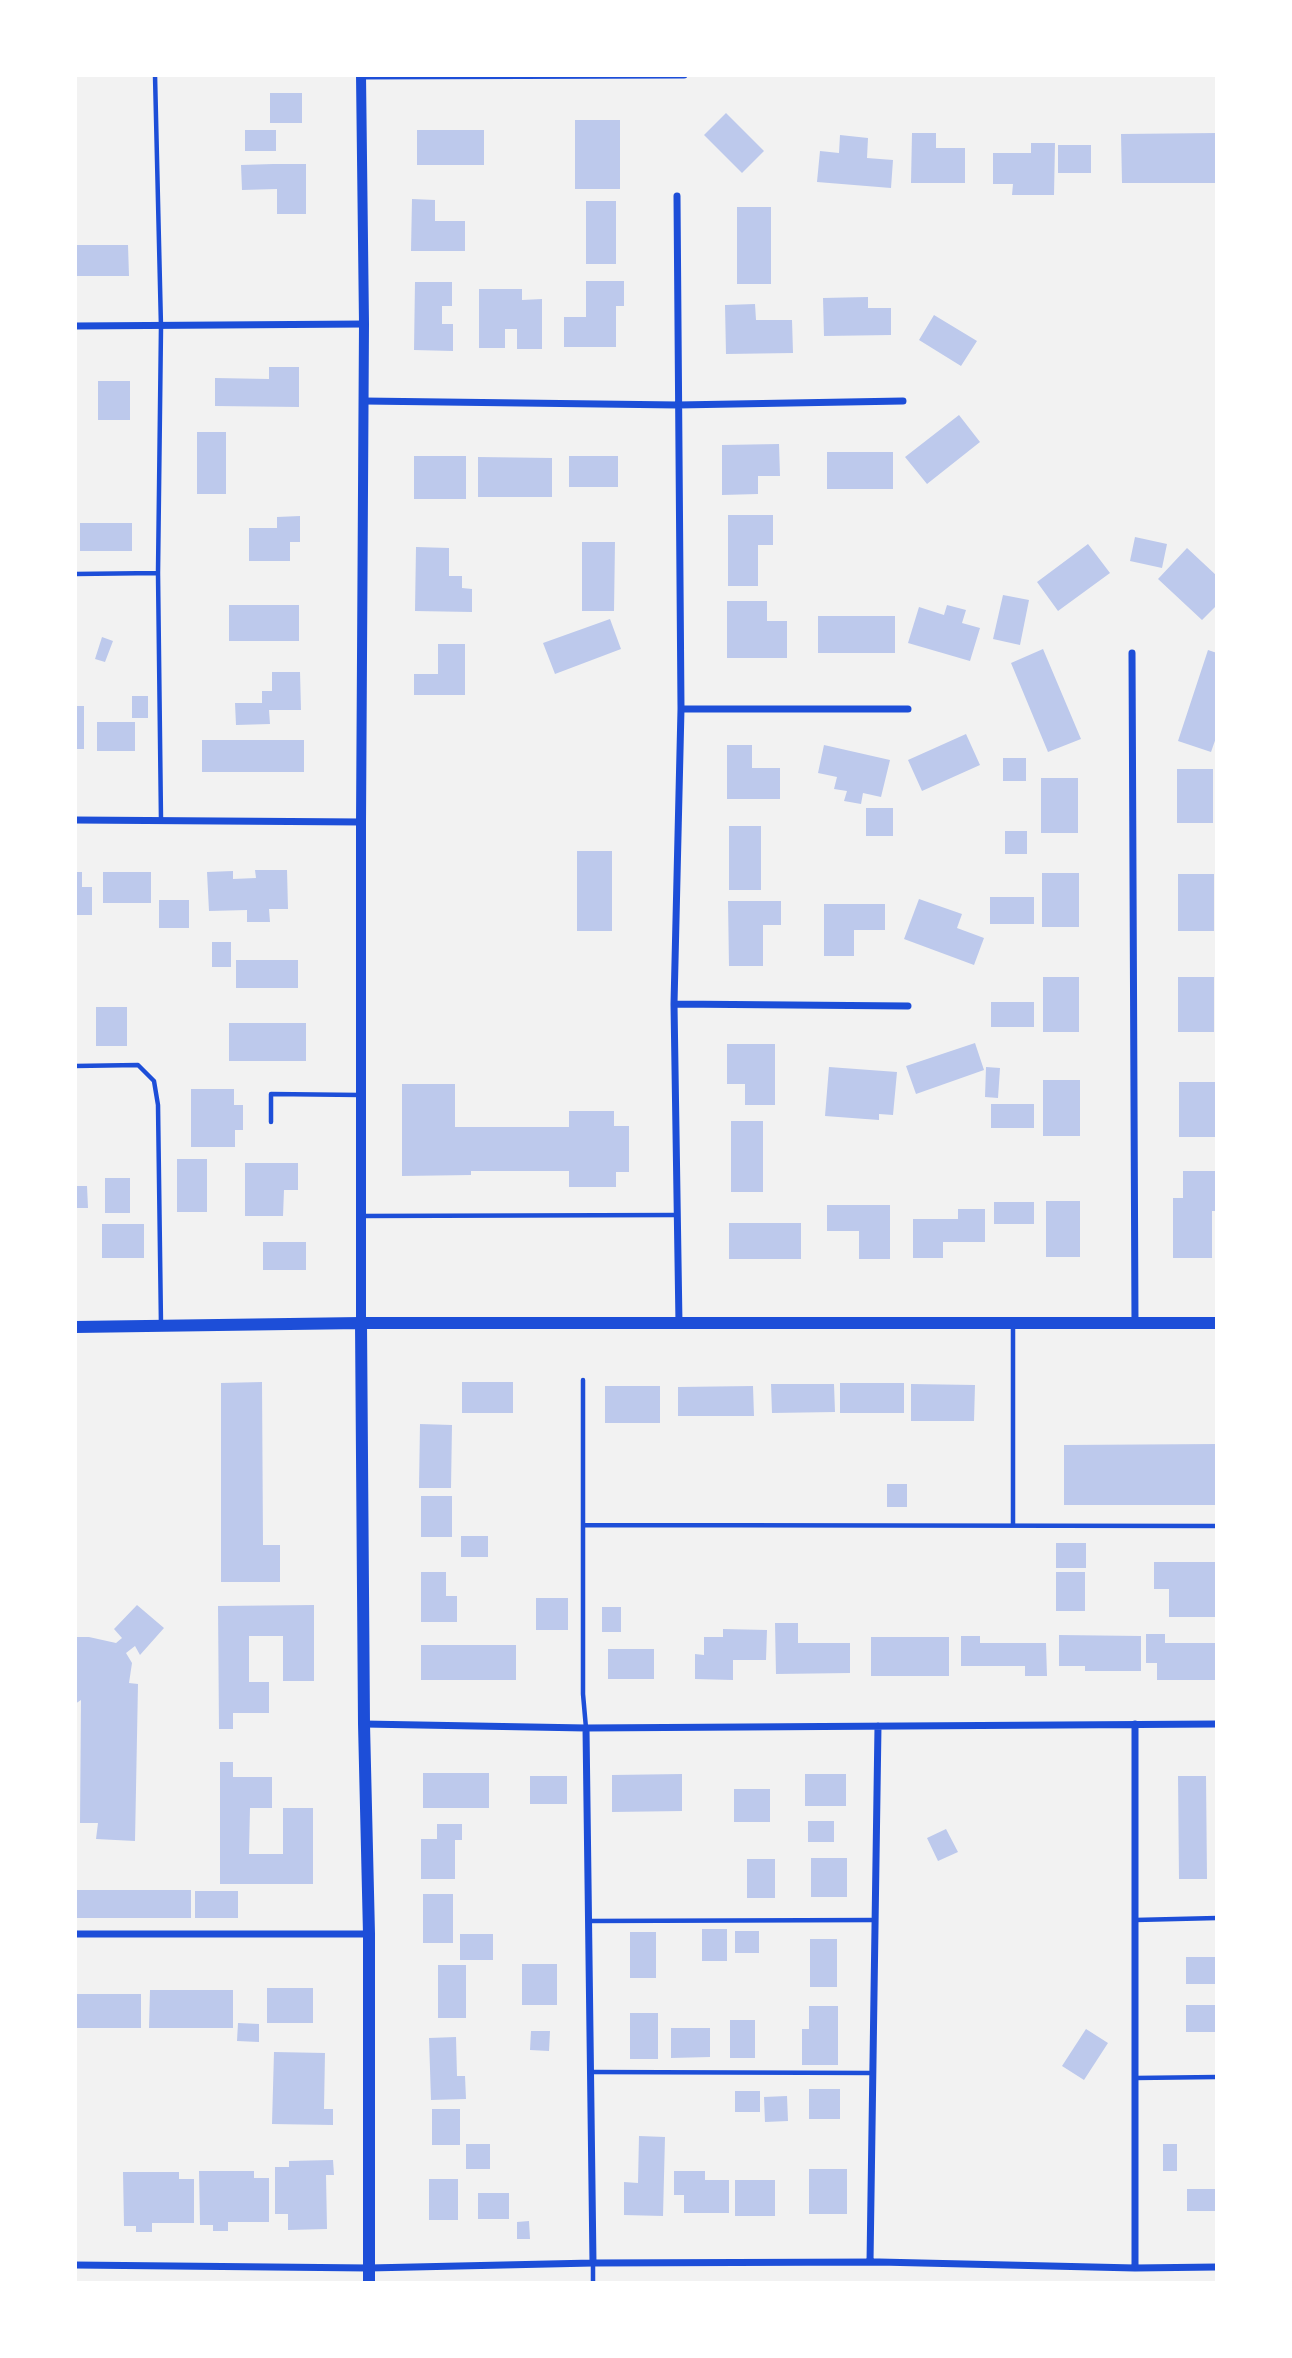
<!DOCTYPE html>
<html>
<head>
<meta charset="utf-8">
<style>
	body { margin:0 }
	#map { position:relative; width:1292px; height:2358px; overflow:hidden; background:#f2f2f2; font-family:Rubik,sans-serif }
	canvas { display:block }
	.frame { position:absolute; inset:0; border:77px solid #fff; pointer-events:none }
</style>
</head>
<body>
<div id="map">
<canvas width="1292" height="2358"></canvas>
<div class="frame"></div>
</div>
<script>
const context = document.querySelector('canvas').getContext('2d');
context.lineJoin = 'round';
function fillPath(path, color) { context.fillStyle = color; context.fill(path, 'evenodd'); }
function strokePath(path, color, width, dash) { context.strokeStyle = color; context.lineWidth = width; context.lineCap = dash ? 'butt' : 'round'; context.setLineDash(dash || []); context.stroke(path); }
fillPath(new Path2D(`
	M270,93h32v30h-32z
	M726,113l38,38 -22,22 -38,-38z
	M575,120h45v69h-45z
	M245,130h31v21h-31z
	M417,130h67v35h-67z
	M912,133h24v15h29v35h-54z
	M1217,133v50h-95l-1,-49z
	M840,135l28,3 -1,20 26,2 -2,28 -74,-6 3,-31 19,2z
	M1031,143h24l-1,52h-42l1,-11h-20v-31h38z
	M1058,145h33v28h-33z
	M273,164h33v50h-29v-25l-35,1 -1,-25z
	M412,199l23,1v21h30v30h-54z
	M586,201h30v63h-30z
	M737,207h34v77h-34z
	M75,245h53l1,31h-54z
	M586,281h38v25h-8v41h-52v-30h22z
	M415,282h37v24h-10v18h11v27l-39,-1z
	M479,289h43v11l20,-1v50h-25v-20h-12v19h-26z
	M868,297v11h23v27l-67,1 -1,-38z
	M755,304l1,16h36l1,33 -67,1 -1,-49z
	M934,315l43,26 -16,25 -42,-26z
	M269,367h30v40l-84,-1v-28l54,1z
	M98,381h32v39h-32z
	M959,415l21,27 -53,42 -22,-27z
	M197,432h29v62h-29z
	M779,444l1,32h-22v18l-36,1v-50z
	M827,452h66v37h-66z
	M414,456h52v43h-52z
	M569,456h49v31h-49z
	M478,457l74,1v39h-74z
	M728,515h45v30h-15v41h-30z
	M300,516v26h-10v19h-41v-33h28v-11z
	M80,523h52v28h-52z
	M1135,537l32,7 -5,24 -32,-7z
	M582,542h33l-1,69h-32z
	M1088,544l22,29 -52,38 -21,-29z
	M416,547l33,1v28h13v12l10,1v23l-57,-1z
	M1187,548l30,28v29l-15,15 -44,-41z
	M1003,595l26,5 -9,45 -27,-6z
	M727,601h40v20h20v37h-60z
	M229,605h70v36h-70z
	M947,605l19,5 -4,13 18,5 -10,33 -62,-18 11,-36 25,8z
	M818,616h77v37h-77z
	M610,619l11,30 -66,25 -12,-31z
	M102,637l11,4 -8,21 -10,-3z
	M438,644h27v51h-51v-21h24z
	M1043,649l38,90 -33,13 -37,-89z
	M1208,650l9,3v82l-6,17 -33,-11z
	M272,672h28l1,38h-32l1,14 -34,1 -1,-22h27v-12h10z
	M132,696h16v22h-16z
	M75,706h9v43h-9z
	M97,722h38v29h-38z
	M966,734l14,31 -58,26 -14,-31z
	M202,740h102v32h-102z
	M727,745h25v23h28v31h-53z
	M824,745l66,15 -9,37 -18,-4 -2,11 -17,-3 3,-10 -13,-2 3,-12 -19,-4z
	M1003,758h23v23h-23z
	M1177,769h36v54h-36z
	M1041,778h37v55h-37z
	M866,808h27v28h-27z
	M729,826h32v64h-32z
	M1005,831h22v23h-22z
	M577,851h35v80h-35z
	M255,870h32l1,39h-19l1,13h-23v-12l-38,1 -2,-39 26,-1v8l23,-1z
	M75,872h7v15h10v28h-17z
	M103,872h48v31h-48z
	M1042,873h37v54h-37z
	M1178,874h36v57h-36z
	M990,897h44v27h-44z
	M919,899l43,15 -5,14 27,10 -10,27 -70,-26z
	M159,900h30v28h-30z
	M728,901h53v24h-18v41h-34z
	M824,904h61v26h-31v26h-30z
	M212,942h19v25h-19z
	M236,960h62v28h-62z
	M1043,977h36v55h-36z
	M1178,977h36v55h-36z
	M991,1002h43v25h-43z
	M96,1007h31v39h-31z
	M229,1023h77v38h-77z
	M975,1043l9,27 -68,24 -10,-28z
	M727,1044h48v61h-30v-21h-18z
	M829,1067l68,5 -4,43 -14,-1v6l-54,-4z
	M986,1067l14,1 -2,30 -13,-1z
	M1043,1080h37v56h-37z
	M1179,1082h36v55h-36z
	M402,1084h53v43h114v-16h45v15h15v46h-13v15h-47v-16h-98v4l-69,1z
	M191,1089h43v16h9v25h-8v17h-44z
	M991,1104h43v24h-43z
	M731,1121h32v71h-32z
	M177,1159h30v53h-30z
	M245,1163h53v27h-14l-1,26h-38z
	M1183,1171h34v40h-5v47h-39v-60h10z
	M105,1178h25v35h-25z
	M75,1186h12l1,22h-13z
	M1046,1201h34v56h-34z
	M994,1202h40v22h-40z
	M827,1205h63v54h-31v-28h-32z
	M958,1209h27v33h-42v16h-30v-39h45z
	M729,1223h72v36h-72z
	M102,1224h42v34h-42z
	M263,1242h43v28h-43z
	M262,1382l1,163h17v37h-59v-199z
	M462,1382h51v31h-51z
	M840,1383h64v30h-64z
	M771,1384h63l1,28 -63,1z
	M911,1384l64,1 -1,36h-63z
	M605,1386h55v37h-55z
	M753,1386l1,30h-76v-29z
	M420,1424l32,1 -1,63h-32z
	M1217,1444v61h-153v-60z
	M887,1484h20v23h-20z
	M421,1496h31v41h-31z
	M461,1536h27v21h-27z
	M1056,1543h30v25h-30z
	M1154,1562h63v55h-48v-28h-15z
	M421,1572h25v24h11v26h-36z
	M1056,1572h29v39h-29z
	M536,1598h32v32h-32z
	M137,1605l27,23 -24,27 -5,-9 -9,7 6,10 -3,20 9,1 -3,157 -39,-2 2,-16h-18l1,-123 -6,4v-67h14l27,6 6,-5 -8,-9z
	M314,1605v76h-31v-45h-34v46h20v31h-36v16h-14l-1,-123z
	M602,1607h19v25h-19z
	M775,1623h23v20h52v30l-74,1z
	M723,1629l44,1 -1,30h-33v20l-38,-1v-25l9,1v-18h19z
	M1146,1634h19v9h52v37h-60v-17h-11z
	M1059,1635l82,1v35h-56v-5h-26z
	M961,1636h19v7h66l1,33h-22v-10h-64z
	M871,1637h78v39h-78z
	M421,1645h95v35h-95z
	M608,1649h46v30h-46z
	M220,1762h13v15h39v31h-22l-1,46h34v-46h30v76h-93z
	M423,1773h66v35h-66z
	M682,1774v37l-70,1v-37z
	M805,1774h41v32h-41z
	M530,1776h37v28h-37z
	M1178,1776h28l1,103h-28z
	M734,1789h36v33h-36z
	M808,1821h26v21h-26z
	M437,1824h25v16h-7v39h-34v-40h16z
	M946,1829l12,23 -20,9 -11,-23z
	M811,1858h36v39h-36z
	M747,1859h28v39h-28z
	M75,1890h116v28h-116z
	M195,1891h43v27h-43z
	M423,1894h30v49h-30z
	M702,1929h25v32h-25z
	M735,1931h24v22h-24z
	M630,1932h26v46h-26z
	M460,1934h33v26h-33z
	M810,1939h27v48h-27z
	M1186,1957h31v27h-31z
	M522,1964h35v41h-35z
	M438,1965h28v53h-28z
	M267,1988h46v35h-46z
	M150,1990h83v38h-84z
	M75,1994h66v34h-66z
	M1186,2005h31v27h-31z
	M809,2006h29v59h-36v-36h7z
	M630,2013h28v46h-28z
	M730,2020h25v38h-25z
	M238,2023l21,1v18l-22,-1z
	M671,2028h39v29l-39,1z
	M1086,2029l22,14 -24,37 -22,-14z
	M531,2031h19l-1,20 -19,-1z
	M456,2037l1,39h8l1,23 -35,1 -2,-62z
	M274,2052l51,1 -1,56h9v16l-61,-1z
	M809,2089h31v30h-31z
	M735,2091h25v21h-25z
	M787,2096l1,25 -23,1 -1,-25z
	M432,2109h28v36h-28z
	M639,2136l26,1 -2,79 -39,-1v-33l14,1z
	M466,2144h24v25h-24z
	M1163,2144h14v27h-14z
	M333,2160l1,15h-8l1,54 -39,1v-16h-13v-47h14v-6z
	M809,2169h38v45h-38z
	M199,2171h55v7h15v44h-41v9h-15v-6h-13z
	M674,2171h31v9h24v33h-45v-18h-10z
	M123,2172h56v7h15v44h-42v9h-16v-6h-12z
	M429,2179h29v41h-29z
	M735,2180h40v36h-40z
	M1187,2189h30v22h-30z
	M478,2193h31v26h-31z
	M529,2221l1,18h-13v-17z`), '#bdc9ec');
strokePath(new Path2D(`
	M155,75l6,252 -3,246 3,247
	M75,574l83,-1
	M75,1066l63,-1 16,16 4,24 3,220
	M271,1122v-28l89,1
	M362,1216l315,-1
	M1013,1325v200
	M583,1380v314l3,34
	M583,1525l634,1
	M1135,1920l82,-2
	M589,1921l285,-1
	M591,2072l282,1
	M1135,2078l82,-1
	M593,2263v20`), '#1d4ed8', 4.5);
strokePath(new Path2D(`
	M360,76l324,-1
	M677,196l4,513 -7,295 5,320
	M75,326l289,-2
	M364,401l314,4 225,-4
	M1132,653l3,671
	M681,709h227
	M75,820l286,2
	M674,1004l234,2
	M364,1724l222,4 631,-4
	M1135,1724v544
	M586,1728l7,535
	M75,1934h294
	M870,2262l8,-536
	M75,2265l294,3 224,-5 286,-1 256,6 82,-1`), '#1d4ed8', 7);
strokePath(new Path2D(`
	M361,75l3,249 -3,498v501`), '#1d4ed8', 10);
strokePath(new Path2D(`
	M361,1323l3,401 5,210v349
	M75,1327l286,-4h856`), '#1d4ed8', 12);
</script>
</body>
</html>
